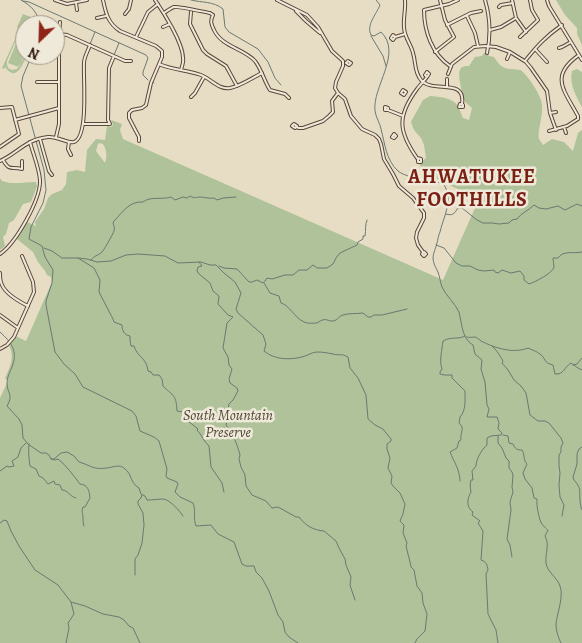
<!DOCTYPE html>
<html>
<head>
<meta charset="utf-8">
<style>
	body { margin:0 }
	#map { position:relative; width:582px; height:643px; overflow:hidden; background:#e7ddc4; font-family:Alegreya,serif }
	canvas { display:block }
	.north { position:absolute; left:15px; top:15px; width:50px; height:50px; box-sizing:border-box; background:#efe9d9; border:1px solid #a19487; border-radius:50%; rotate:204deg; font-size:14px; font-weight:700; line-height:20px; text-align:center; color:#2c150c }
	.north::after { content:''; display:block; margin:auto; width:18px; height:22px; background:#8f2418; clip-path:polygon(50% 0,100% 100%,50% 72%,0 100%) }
</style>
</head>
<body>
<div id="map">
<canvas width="582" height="643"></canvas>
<div class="north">N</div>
</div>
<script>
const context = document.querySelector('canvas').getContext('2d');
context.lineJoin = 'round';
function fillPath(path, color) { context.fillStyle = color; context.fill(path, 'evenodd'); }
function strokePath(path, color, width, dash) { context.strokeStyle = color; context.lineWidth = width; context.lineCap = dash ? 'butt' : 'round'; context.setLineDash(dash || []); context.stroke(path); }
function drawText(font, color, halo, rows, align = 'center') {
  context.font = font + ' Alegreya,serif'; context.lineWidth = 5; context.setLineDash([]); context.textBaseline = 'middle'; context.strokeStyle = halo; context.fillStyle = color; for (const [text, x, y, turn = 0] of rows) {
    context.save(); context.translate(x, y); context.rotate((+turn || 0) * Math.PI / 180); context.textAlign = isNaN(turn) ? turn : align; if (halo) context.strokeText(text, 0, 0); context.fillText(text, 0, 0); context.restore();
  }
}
fillPath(new Path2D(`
	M556,0h26v45l-5,-11v-6l-12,-13z
	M23,14l8,3 3,8h-9v7l-7,-3 -1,-2z
	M17,35h8v2h-5l-4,3 -9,21v3l1,4 4,2 5,-1 8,-14h2c-4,9 -11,28 -22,12l-1,2 -2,-1z
	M17,41l8,3v8l-6,15 -11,-4z
	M484,53h3l2,3 5,1c9,14 12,11 27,13 8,8 16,19 20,30 4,13 -4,29 -2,39 1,2 3,4 4,6l9,-6 12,3 9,9 5,-18 4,-3v513h-582v-245l8,-17 -3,-3c5,-11 10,-20 4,-33l7,-9 10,5 26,-59 -1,-5 -4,-2 -2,-4 -7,-9 -5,-10 -16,-13 10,-17 9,4 -1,-4 9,-13 4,-11 4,-4 10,-4 4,-6 1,-12 10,-2 8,2 2,-22 9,-11 9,1 2,-14 4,1 2,-2 -2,-5 11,4 -2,6 3,9 320,141 36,-81 -51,-24 -9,-11 7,-6 -2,-13 -3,-7 -7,-8 -3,-8 2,-4 10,-18 7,-4c9,1 22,1 28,10 2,3 3,8 5,12l6,2 3,-12 -7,-6c-2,-7 -9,-29 -4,-34 2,-2 5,-2 8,-2l6,-9 7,-1zM100,143l3,1c4,6 4,13 2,19l-9,-12 2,-7z
	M577,69l5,3v35c-6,-11 -13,-23 -10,-36z
	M0,178l2,3c13,4 20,1 34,1l1,4 -6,16 -8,2 -9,16 -5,3 -3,11 -3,3 2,9 -5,4z`), '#afc299');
strokePath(new Path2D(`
	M21,0c11,6 17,13 19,25
	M191,0c12,3 22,1 32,9l2,18 4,5 29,17 10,13 7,16 6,7
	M376,0l4,5c-4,10 -14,20 -9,30l3,1 7,-4c22,21 -9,55 -6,79 1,7 5,12 6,18 4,15 5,31 17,42 4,4 25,10 32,12 4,0 11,-2 14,2 2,2 3,7 4,10 1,14 -5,24 -8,37 -2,4 -2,8 -3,11 -1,5 -4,10 -4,15 0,5 3,10 5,14 2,5 2,10 4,15 4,9 13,16 17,25 3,12 3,27 14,33l2,9 7,6 -1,9 4,13 2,23 2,4 -2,8h10l2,6 -1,6 4,4 -1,2 -10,1 -4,2v7c-5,4 -11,14 -11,21l-4,5 1,9h-2c-1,4 -1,8 0,12 -4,7 -5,15 2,20l-1,3 8,6 -2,2 5,8 -2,29c6,2 6,5 7,10l-2,4 2,40 8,16 2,13
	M23,1l6,1 117,53 2,3 -5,14v3l5,5
	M371,36l12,20 3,10
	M90,44l5,-12
	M32,55l-9,21 -2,10 23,84 2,20 -3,13 -12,24 -2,12 13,7 3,11 8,13 -1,13 -6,18v4l9,47 9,12 11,10 8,13 49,24 4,5 4,15 14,6 5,4 8,28 -1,7 1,2 10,4 1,2 -3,8 5,5 13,6c3,7 0,16 3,23l15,-1 7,9 16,8 8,22 4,2h8l2,6 6,6 7,13 9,24 5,7 2,10 4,5 9,6
	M114,55l5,-12
	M153,82l1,1
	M446,214c7,2 8,0 12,-6h4l15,12 6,3h9l7,1 10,-1 3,-3 5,-1c4,-6 11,-8 17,-14l5,3 7,1 12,-3 7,4 12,-6 5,2
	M436,245l8,3 12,15 6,3h8l8,4 6,1 10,-1 1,2 3,1 4,-3 9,3 9,-2 4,5v4l5,4c6,-2 24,-11 25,-17 0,-3 -1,-6 -1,-9h5c5,-8 16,-4 24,-6
	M44,248l8,3 10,7h16l16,10 6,12 -1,12 14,27 1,3 8,3c0,5 2,10 8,11v4l1,6h3c3,11 13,12 14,25l3,1 2,3h6l3,4 1,7c11,11 13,8 14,25l6,1 5,9 10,8 -1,1c5,5 7,12 12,16l2,21 11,16 2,9
	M78,258l9,1 10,3 14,-1 15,-6 12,-1 27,2 13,7 23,-1 9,3h6l8,8 11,9 6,11 -5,16 2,4 25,22 3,9 -2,7c11,9 25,9 38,6 5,-1 10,-5 15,-5 6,0 11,1 16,2 8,2 7,-1 15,3l2,11 8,10 8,17 2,24 7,6 8,4 8,10v2l-4,3v5l3,9 -2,10 4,8 -1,7 2,3 7,7 5,11 -2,10 -3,7 4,4 -1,8 4,10 -1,3 4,16 1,5 3,3 3,16 5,7 1,10 4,11 -2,17 -8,8 -2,4
	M91,260c4,-5 6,-4 10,-7 2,-1 12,-19 13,-22 1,-4 0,-4 -1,-8l1,-2c9,-9 15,-20 29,-19 7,-6 19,-2 28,-5l4,3 8,-3 4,1 3,-2c5,3 6,1 10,1 5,0 9,2 14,1l3,2 6,-2 13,-1
	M199,262l3,4 -4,1 -1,4 2,3 11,9 3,8 6,5 -1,8 10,11 5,2 -6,6 -4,25 5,9 1,8 3,4 -3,10 1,4 7,5 1,3 -5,9 -4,4 -1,5 1,4 -3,12c7,8 11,19 14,30l-1,4 2,8 4,8 1,11 6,9 14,6 6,7 6,-1 18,10h3c7,9 14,13 25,14l12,10 3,7 6,11 1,6 5,12 -1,8 5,15
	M219,266l5,2 13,1 12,13h3l5,-2 6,3 2,-2 2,-3 5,1 13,-4h8l6,-5h8l6,-5 4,3h10l6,-4 3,-6 4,-5 17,-8 1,-3 5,-3v-3h2c1,-6 0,-12 2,-16
	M264,283l6,10 9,3 2,7c8,2 14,15 23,19 4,2 9,1 13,1 11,-8 10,1 19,-3 3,-2 3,-4 7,-5 6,-2 13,-1 20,-2l5,4h3l3,-2h8l25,-6
	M0,332c12,11 18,19 12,35 -2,5 -5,10 -5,16 0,11 7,11 0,23l12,13 3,6 1,13 5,6 13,9h5l3,2 2,4h3l7,-6 6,-1 7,4 5,6c11,3 14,8 27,6 6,0 13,-5 19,1 7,5 5,14 14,19l2,6 4,2 2,4c6,0 12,-1 17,-1 7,2 15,11 19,17
	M467,337c2,1 5,0 8,0 1,0 5,3 6,4 14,7 32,13 47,7 2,1 10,4 12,6 6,4 3,9 13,11l2,9c9,1 9,-7 16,-11l7,5 4,2
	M492,346c4,3 9,11 11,15l-1,2 6,7 6,10 7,6 5,7 4,22 8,6h7l4,2 12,15 2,5 -2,4v5l-2,3v11l1,7 -1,12 1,12 4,8 -2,11
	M573,365l4,-1 5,-6
	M503,435l5,1 1,7 4,1c2,5 4,6 9,6 3,5 1,10 5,14l-4,9 2,6 7,9 2,10 3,1c-1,5 2,21 5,25 0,0 5,6 6,6l-3,6c5,9 0,17 1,27 1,9 11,14 14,23 4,11 -3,27 -4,38 0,7 2,13 5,19
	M498,436v7l4,5 4,10 3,3v7l3,4 1,3 -1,12 1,5 -3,10 1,8 -4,29 3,6 2,12
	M29,444c-1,8 0,14 1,22l6,3 3,7 4,2 5,6 6,-3 1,3 5,1 2,5c6,0 8,7 14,8
	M582,447l-3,2 -2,5v10l-4,13 1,3c8,9 5,10 6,21 0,2 1,7 2,9
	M51,459l4,1 3,-1c9,7 15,16 22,25 8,1 9,6 10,14l-5,9h-2c-2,5 0,6 0,11 0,3 0,5 1,8
	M0,471l7,-5 2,1 5,-1 -2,-5 6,-4 3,-9 5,-5
	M460,481c0,-11 -6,-19 -10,-29l7,-4 2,-7 2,-1c-1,-4 2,-11 1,-13 -1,-2 -2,-3 -3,-4l1,-6c6,-6 5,-17 5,-26l-13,-13v-3h-8l-4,-1v-2l2,-3c-3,-8 0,-19 1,-28 9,-5 15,-1 22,-5
	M0,523l4,-3 3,1 4,10 8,15 16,24 23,15 13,17 14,4 18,8 16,3 5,3 5,6 4,2 7,15
	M135,575v-16l3,-4 4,-12 2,-18 -1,-12 -5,-9v-3l3,-3 1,-3
	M66,643l3,-15 -1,-5 6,-9 -3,-12`), '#6c7972', 1);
const minor = new Path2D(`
	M55,0l12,4 20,-4
	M103,0c3,14 5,23 17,31l36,15 6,5v6l-11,26 -5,22 -4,3 -10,2 -3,3v5l10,19v4
	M155,0c9,13 28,43 28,58 1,4 -1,8 -2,12
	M277,0l30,15 11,12 14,24 11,10v5l-7,16 -1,6 3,5 7,6 6,17 11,13 13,6 4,4 2,5 3,15 9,15 6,12 14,12 11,15v5l-7,14 -1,6 2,7 5,7
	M405,0c1,9 -2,18 -1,27 0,10 7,17 9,26 3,9 1,19 8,27 12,14 45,-3 41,24
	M485,0c5,17 6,35 2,53
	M512,0l4,18 10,14
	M547,0l2,6 33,54
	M76,3l1,7
	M499,7l2,-2 12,-2
	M296,11l10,10 14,12
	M191,12l-1,12 13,26 4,4 19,12 11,20
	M164,13c3,-2 7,-5 10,-6 4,-1 30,5 36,6l3,2c-3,6 -2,9 1,15 8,17 29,18 41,31 7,9 9,20 15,29l15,4 4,4
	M125,14l4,-5 2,-9
	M467,16l8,17 3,13
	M97,18l9,-2
	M447,25l24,-12 10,-2
	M163,27l7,-3
	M490,30l11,-3 15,-9
	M60,34l7,1 58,26h6
	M393,35l2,2 -2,3 -2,-2z
	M136,37l12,-25 10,-8
	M395,37l10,-3
	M520,37l18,-17 -6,-10 -2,-10
	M559,48l3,-1 9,-5
	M535,49l12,13
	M435,52l19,-15 -9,-17 -5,-20
	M47,56h12
	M507,59l3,-7
	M348,61l3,2 -2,2 -3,-2z
	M525,61c12,-15 20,-24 37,-36
	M159,64c13,6 29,6 42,11 10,4 18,15 29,13 11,-2 22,-10 32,-15
	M450,66c-18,-12 -26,-35 -26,-56l25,-6 9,-4
	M427,72l2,2 -2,3 -2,-2z
	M448,74l4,-10 22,-17 11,-1 11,1 14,5 16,10 5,6 16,23 3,22 6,17
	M37,82h22
	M447,86v-7
	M403,90l3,2 -2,3 -3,-2z
	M191,97l4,-4 9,-16
	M460,104l3,1v2h-4z
	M385,107l3,1v2h-3z
	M0,108l12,-1 7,27 -19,13
	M388,110l15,6
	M550,113l6,-1
	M15,120l44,-12
	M84,124h26l-2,-4 1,-52 5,-12
	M294,124l3,2 -2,2 -3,-2z
	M296,127l3,1h4l20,-7 6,-5 4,-4 -1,-11 6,-8
	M564,127l2,6
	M549,131l18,-5 11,-7v-3c-14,-26 -29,-40 1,-61
	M394,134l2,2 -2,2 -2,-1z
	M56,137l3,-13v-89l1,-13
	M40,139l9,32 3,4
	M69,142l-1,7 3,6
	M418,159v3h3v-3l-4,-1c-19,-27 -20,-42 0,-69 3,-4 7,-8 10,-12
	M3,160c7,12 8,6 19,9v-8
	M0,161c18,-8 26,-22 48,-24 9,-1 21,7 26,5 15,-5 9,-64 10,-79 0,-6 4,-12 6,-18
	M424,252l2,2 -2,2 -2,-2z
	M0,254c16,-11 41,-55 40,-74 -1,-13 -7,-26 -10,-38
	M0,273c0,4 0,8 2,12 4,9 18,17 26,21
	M0,315l18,13
	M0,349l7,-4 7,-8 20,-45 -1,-10 -11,-26`);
strokePath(minor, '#5b473a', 4);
strokePath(minor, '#efe9d9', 2);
drawText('italic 15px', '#534936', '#efe9d9', [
	["South Mountain",228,416],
	["Preserve",228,433]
]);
context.letterSpacing = '1px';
drawText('bold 20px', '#7a1f14', '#efe9d9', [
	["AHWATUKEE",472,178],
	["FOOTHILLS",472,201]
]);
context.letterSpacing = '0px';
</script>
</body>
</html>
